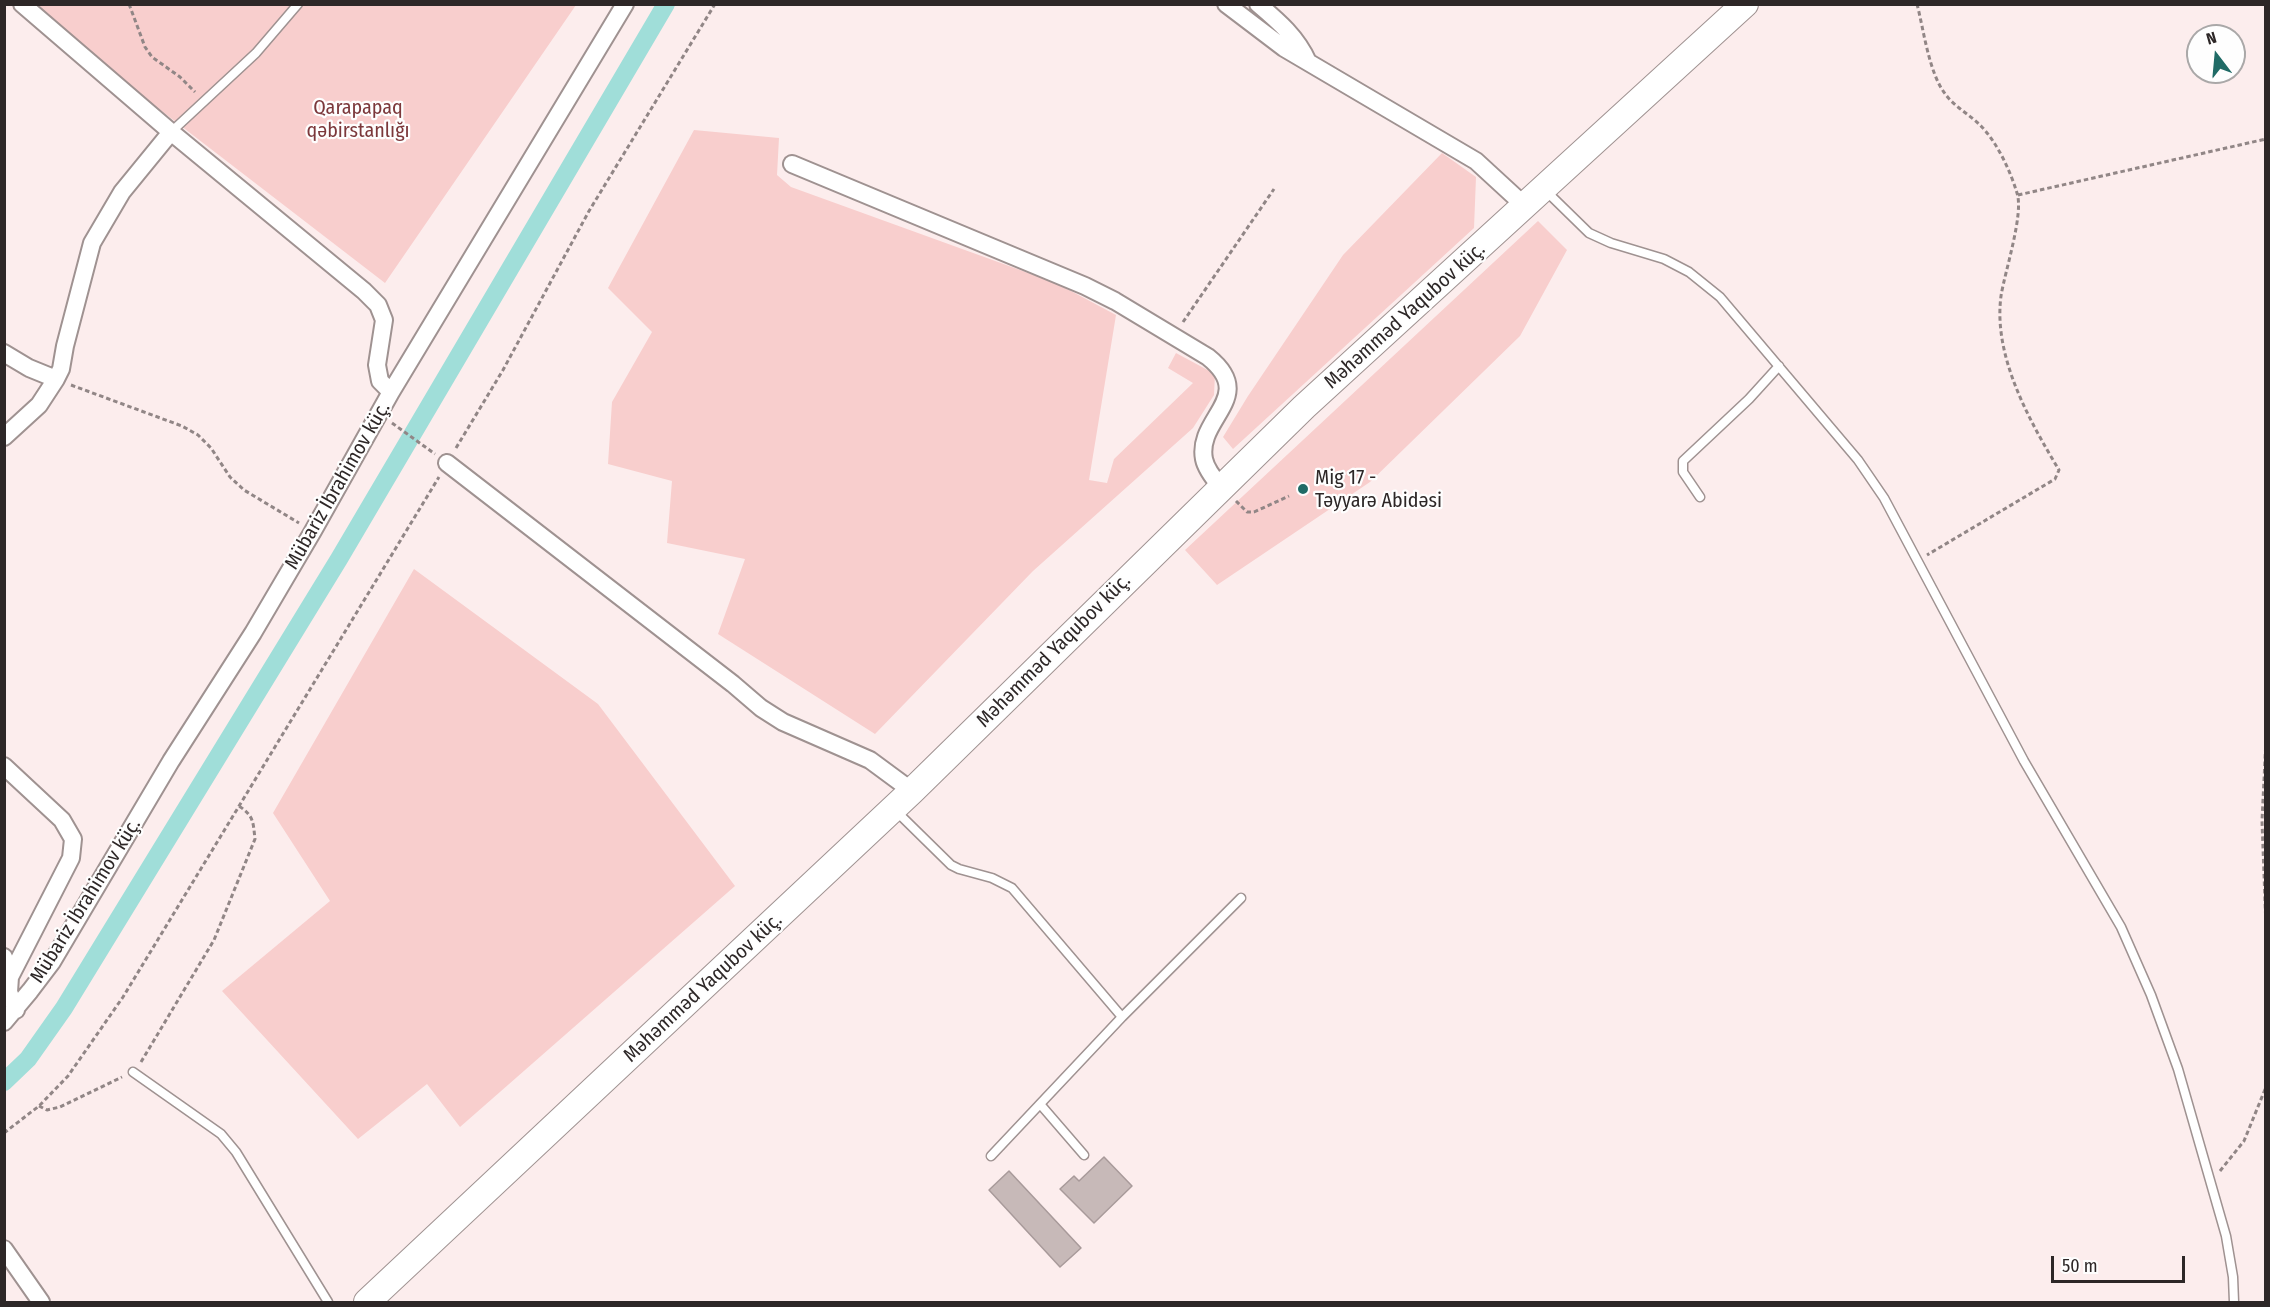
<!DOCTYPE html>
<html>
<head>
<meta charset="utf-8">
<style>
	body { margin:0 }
	#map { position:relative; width:2270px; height:1307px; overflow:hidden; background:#fceded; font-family:"Fira Sans Condensed",sans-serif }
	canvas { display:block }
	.frame { position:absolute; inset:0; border:6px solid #2d2727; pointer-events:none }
	.north { position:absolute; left:2186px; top:24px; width:60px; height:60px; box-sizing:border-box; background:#fefefe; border:2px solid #aaa8a8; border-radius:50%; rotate:344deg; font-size:16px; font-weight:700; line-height:24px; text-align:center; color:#2d2727 }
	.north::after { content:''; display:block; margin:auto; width:21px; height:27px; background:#206b66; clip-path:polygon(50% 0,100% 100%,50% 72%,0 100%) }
	.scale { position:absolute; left:2051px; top:1256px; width:134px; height:27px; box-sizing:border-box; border:3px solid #2d2727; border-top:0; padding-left:8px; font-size:18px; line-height:21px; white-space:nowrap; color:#2d2727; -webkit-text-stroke:4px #fefefe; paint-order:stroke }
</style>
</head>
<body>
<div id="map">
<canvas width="2270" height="1307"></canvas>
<div class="frame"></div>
<div class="north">N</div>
<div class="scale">50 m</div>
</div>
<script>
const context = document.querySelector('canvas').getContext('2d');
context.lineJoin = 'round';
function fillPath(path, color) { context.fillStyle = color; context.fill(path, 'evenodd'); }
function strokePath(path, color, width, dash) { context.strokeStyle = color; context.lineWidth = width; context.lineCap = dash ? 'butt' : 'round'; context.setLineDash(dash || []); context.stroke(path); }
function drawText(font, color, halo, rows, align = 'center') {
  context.font = font + ' "Fira Sans Condensed",sans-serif'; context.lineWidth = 4.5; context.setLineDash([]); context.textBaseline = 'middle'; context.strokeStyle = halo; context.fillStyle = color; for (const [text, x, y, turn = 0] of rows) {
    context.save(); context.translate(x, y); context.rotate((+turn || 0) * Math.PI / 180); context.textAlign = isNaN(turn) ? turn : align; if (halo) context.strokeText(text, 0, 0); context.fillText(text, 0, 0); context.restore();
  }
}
fillPath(new Path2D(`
	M37,5h539l-191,278 -252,-194z
	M694,130l85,8 -2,37 14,12 265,96 60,32 -27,165 18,3 7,-24 79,-76 -25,-15 8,-15 39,21 -1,21 -21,33 -160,143 -158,163 -157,-100 27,-75 -78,-16 5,-62 -64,-17 4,-62 40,-70 -44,-44z
	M1442,153l34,24 -2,51 -241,221 -10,-12 25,-41 95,-141z
	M1538,221l29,29 -47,86 -150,146 -153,103 -32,-35z
	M414,569l184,135 137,182 -275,241 -33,-43 -69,55 -136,-148 108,-90 -57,-88z`), '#f8cecd');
strokePath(new Path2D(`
	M4,1082l24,-23 36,-51 275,-449 327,-555`), '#a0ded9', 18);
const building = new Path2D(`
	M1104,1157l28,29 -38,37 -34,-34 14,-13 5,5z
	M1009,1171l72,77 -21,19 -71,-77z`);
fillPath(building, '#c7b9b8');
strokePath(building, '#a89a9a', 1.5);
const service = new Path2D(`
	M171,132l85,-79 42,-49
	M1545,190l44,43 22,10 53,16 25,13 31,25 138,163 26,38 140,263 97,166 30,68 27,74 48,167 7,41 1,25
	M1700,497l-17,-25v-11l66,-62 30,-33
	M896,811l55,54 8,4 33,9 20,10 110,129 -131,139
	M1122,1017l119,-119
	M133,1072l88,62 15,18 92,150
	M1040,1104l44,51`);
const minor = new Path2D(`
	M1226,4l58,44 192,113 50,46
	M1258,4c20,17 39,33 50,58
	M792,164l293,122 30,15 93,56c50,40 -12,61 -4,102 2,10 10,20 17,28
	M4,353l25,15 27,11
	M391,392l234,-388
	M4,437l35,-32 17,-26 5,-10 4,-23 27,-103 30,-51 49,-60
	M447,463l286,221 28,24 22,14 87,38 42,31
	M4,766l58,54 11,19 -2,19 -61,119
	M4,957l6,20 -1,15 7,18
	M4,1022l26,-31 22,-29 119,-201 82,-128 60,-102 78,-139 -11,-11 -3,-16 7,-45 -6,-15 -14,-14 -193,-159 -149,-128
	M4,1249l37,53`);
const primary = new Path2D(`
	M367,1302l545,-511 392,-384 441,-403`);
strokePath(service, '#9f9291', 11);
strokePath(minor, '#9f9291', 20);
strokePath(primary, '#9f9291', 28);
strokePath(new Path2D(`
	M129,4l16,43 7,10 28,20 15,15
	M1917,4c7,27 12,70 29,91 9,12 24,20 34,30 17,17 30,45 37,68 7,21 -12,78 -16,103 -8,60 28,124 58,174l-4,9 -128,76
	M2018,195l248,-56
	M1183,322l91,-133
	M71,385l111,41 16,9 13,13 19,29 14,13 55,33
	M392,423l43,31
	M456,448l47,-78 86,-159 126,-207
	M1236,501l11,11h7l35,-16
	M2266,739l-4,82 4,106
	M141,1062l73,-122 41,-101c-2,-17 -1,-23 -16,-33
	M39,1106l8,4 13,-3 62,-30
	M4,1133l35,-27 29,-30 55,-79 316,-520
	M2220,1171l24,-30 22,-54`), '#918686', 3, [4.5, 3]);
strokePath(service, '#fff', 8);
strokePath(minor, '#fff', 16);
strokePath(primary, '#fff', 26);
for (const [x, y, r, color] of [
	[1303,489,6,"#206b66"]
]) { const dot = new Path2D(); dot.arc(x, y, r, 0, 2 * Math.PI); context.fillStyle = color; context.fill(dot); strokePath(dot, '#fefefe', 2); }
drawText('20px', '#7c383b', '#fefefe', [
	["Qarapapaq",358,108],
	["qəbirstanlığı",358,131]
]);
drawText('20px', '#2d2727', '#fefefe', [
	["Məhəmməd Yaqubov küç.",1405,316,-42],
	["Mübariz İbrahimov küç.",338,486,-60],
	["Məhəmməd Yaqubov küç.",1054,651,-45],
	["Mübariz İbrahimov küç.",86,901,-58],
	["Məhəmməd Yaqubov küç.",703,988,-43]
]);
drawText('20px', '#2d2727', '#fefefe', [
	["Mig 17 -",1315,478],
	["Təyyarə Abidəsi",1315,501]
], 'left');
</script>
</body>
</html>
